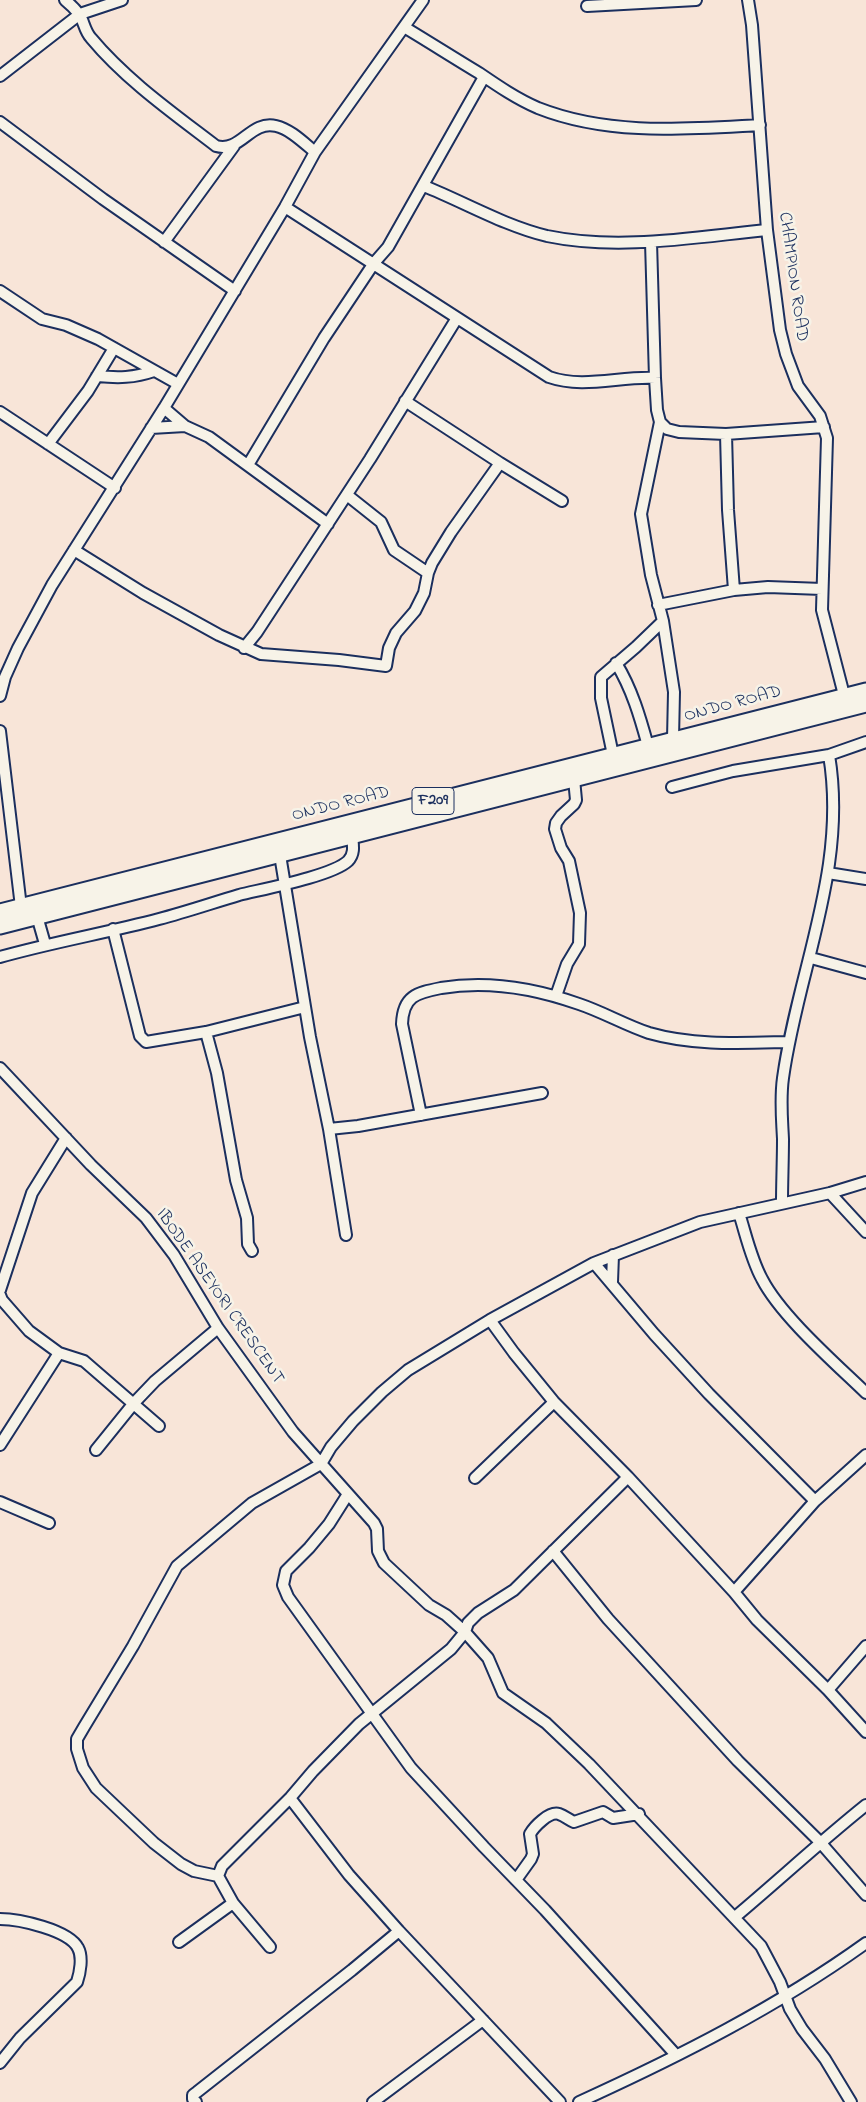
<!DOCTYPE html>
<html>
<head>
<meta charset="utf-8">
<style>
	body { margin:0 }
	canvas { display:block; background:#f8e5d8 }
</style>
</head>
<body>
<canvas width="866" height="2102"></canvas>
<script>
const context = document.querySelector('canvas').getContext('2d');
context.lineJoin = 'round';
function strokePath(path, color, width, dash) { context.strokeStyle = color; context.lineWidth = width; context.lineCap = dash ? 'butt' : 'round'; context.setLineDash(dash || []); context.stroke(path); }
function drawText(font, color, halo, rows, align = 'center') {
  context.font = font + ' "Indie Flower",sans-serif'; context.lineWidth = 5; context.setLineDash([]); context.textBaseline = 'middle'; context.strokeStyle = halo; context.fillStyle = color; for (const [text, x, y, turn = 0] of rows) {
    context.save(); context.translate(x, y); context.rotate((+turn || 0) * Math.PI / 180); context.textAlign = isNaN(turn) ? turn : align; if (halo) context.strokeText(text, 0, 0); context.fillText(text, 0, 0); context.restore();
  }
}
const minor = new Path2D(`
	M65,0c5,4 10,9 14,14 5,7 5,16 12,24 35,42 82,75 125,108 25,7 34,-26 60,-20 14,3 28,17 39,26
	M748,0l4,25 15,205 13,100 6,24 12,32 22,30 7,22 -5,172 22,85
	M587,6l109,-6
	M404,27c25,15 50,31 75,46 19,13 38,26 59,35 71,28 147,21 222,17
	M0,76l80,-62 42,-14
	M0,122l103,77 132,92
	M424,186c40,16 81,40 123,50 72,15 148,1 220,-6
	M285,207l264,170c34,12 71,-1 106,1
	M164,242l70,-96
	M651,242l4,136 2,32 3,12 -19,92 10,61 12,46 11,71 -1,47
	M0,291l42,28 24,6 32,14 80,45
	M97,376c21,2 37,2 57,-5
	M405,401l95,62 62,38
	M164,408l21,18 24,11 119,87
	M0,412l115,76
	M660,422l7,7 12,3 47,2 98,-7
	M151,428l34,-2
	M726,434l2,76 6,80
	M48,444l40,-53 26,-43
	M248,465l76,-127 50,-75 14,-16 96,-170
	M347,495l34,27 13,28 34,23
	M74,550l69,43 76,42 42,19 78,6 47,6 3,-18 7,-15 19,-22 9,-18 4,-20 4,-10 19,-31 49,-69
	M658,605l76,-15 34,-3 54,2
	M244,648l13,-16 113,-173 87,-141
	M616,663c16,26 24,54 32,83
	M0,696l5,-19 13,-29 34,-63 112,-177 121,-201 30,-55 108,-152
	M0,731l21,176
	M613,755l-12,-57v-21l35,-30 27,-26
	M672,787l61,-16 96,-16 37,-13
	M280,855l30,182 19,92 17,106
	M828,873l38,6
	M37,916l8,28
	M113,929l27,107 6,6 60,-10 99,-25
	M0,957c53,-15 106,-24 159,-38 27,-7 53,-16 80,-24 24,-6 93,-19 109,-34 7,-7 5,-16 4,-25
	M811,958l55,15
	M556,996l11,-32 12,-20 1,-31 -11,-52 -8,-13 -6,-19 1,-6 5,-7 13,-12 2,-4 -2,-21
	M206,1032l11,41 19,107 11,38 1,26 4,7
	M0,1068l91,97 55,53 28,37 44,73 75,104 81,91 3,6 1,22 6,12 45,42 17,10 19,17 -14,17 -92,75 -46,47 -23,27 -68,68 -4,10 15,27 -54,39
	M421,1115l-19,-91c1,-28 14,-31 39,-36 47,-8 93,0 138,16 24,8 46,21 70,29 45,13 94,10 140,9
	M329,1129l29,-3 184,-33
	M830,1193l36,39
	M782,1203c0,-21 1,-43 1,-64 -1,-21 -3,-40 0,-61 15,-109 65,-210 46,-323
	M739,1213c7,22 12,46 23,66 19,37 73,84 104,114
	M594,1263l60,71 55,60 106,107
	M612,1282l1,-27
	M0,1290l32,-97 34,-55
	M0,1295l2,5 27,31 30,22 25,8 75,65
	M490,1320l24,33 40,49 74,75 106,115 23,28 71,70 38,42
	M0,1445l59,-92
	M96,1450l38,-47 21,-22 63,-53
	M628,1477l-114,113 -36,23 -10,10 -3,9 23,26 15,35 43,30 43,41 172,182 19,36 10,27 12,20 23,30 26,43
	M475,1478l79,-76
	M348,1494l-19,30 -20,24 -23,23 -3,14 5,12 123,171 73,79 61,63 131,145
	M0,1502l49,21
	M553,1551l55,68 130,142 82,81 46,53
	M734,1592l81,-91 51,-46
	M828,1690l38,-44
	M290,1798l59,77 50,56 161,171
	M218,1876l-24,-5 -13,-7 -27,-21 -58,-55 -13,-20 -6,-19v-10l7,-12 49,-81 44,-80 75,-63 69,-39 10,-17 22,-26 29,-29 26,-22 82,-50 104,-57 106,-41 130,-29 36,-11
	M516,1880l15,-21 2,-5 -3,-20c4,-7 19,-23 29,-20 6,2 10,6 15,8l29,-10 10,6 26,-4
	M233,1903l37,44
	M735,1917c44,-37 86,-76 131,-112
	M0,1919c19,0 69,11 78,29 5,9 2,25 -1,34l-57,56 -20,25
	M196,2102l-3,-3v-4l4,-3 155,-122 47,-39
	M373,2102l110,-82
	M579,2102c99,-45 198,-95 287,-159`);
const primary = new Path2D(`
	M0,912l866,-221
	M0,926l866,-222`);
strokePath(minor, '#1b2f5e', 14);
strokePath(primary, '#1b2f5e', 19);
strokePath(minor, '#f7f3e8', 10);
strokePath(primary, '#f7f3e8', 15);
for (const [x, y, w] of [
	[433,801,42]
]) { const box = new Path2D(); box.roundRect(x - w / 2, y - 13.5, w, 27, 4); context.fillStyle = '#f7f3e8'; context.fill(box); strokePath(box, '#1b2f5e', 1); }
drawText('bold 16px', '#1b2f5e', null, [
	["F209",433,801]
]);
drawText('18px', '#1b2f5e', '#f7f3e8', [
	["CHAMPION ROAD",792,277,82],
	["ONDO ROAD",733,705,-15],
	["ONDO ROAD",341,805,-14],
	["IBODE ASEYORI CRESCENT",219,1297,55]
]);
</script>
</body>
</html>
